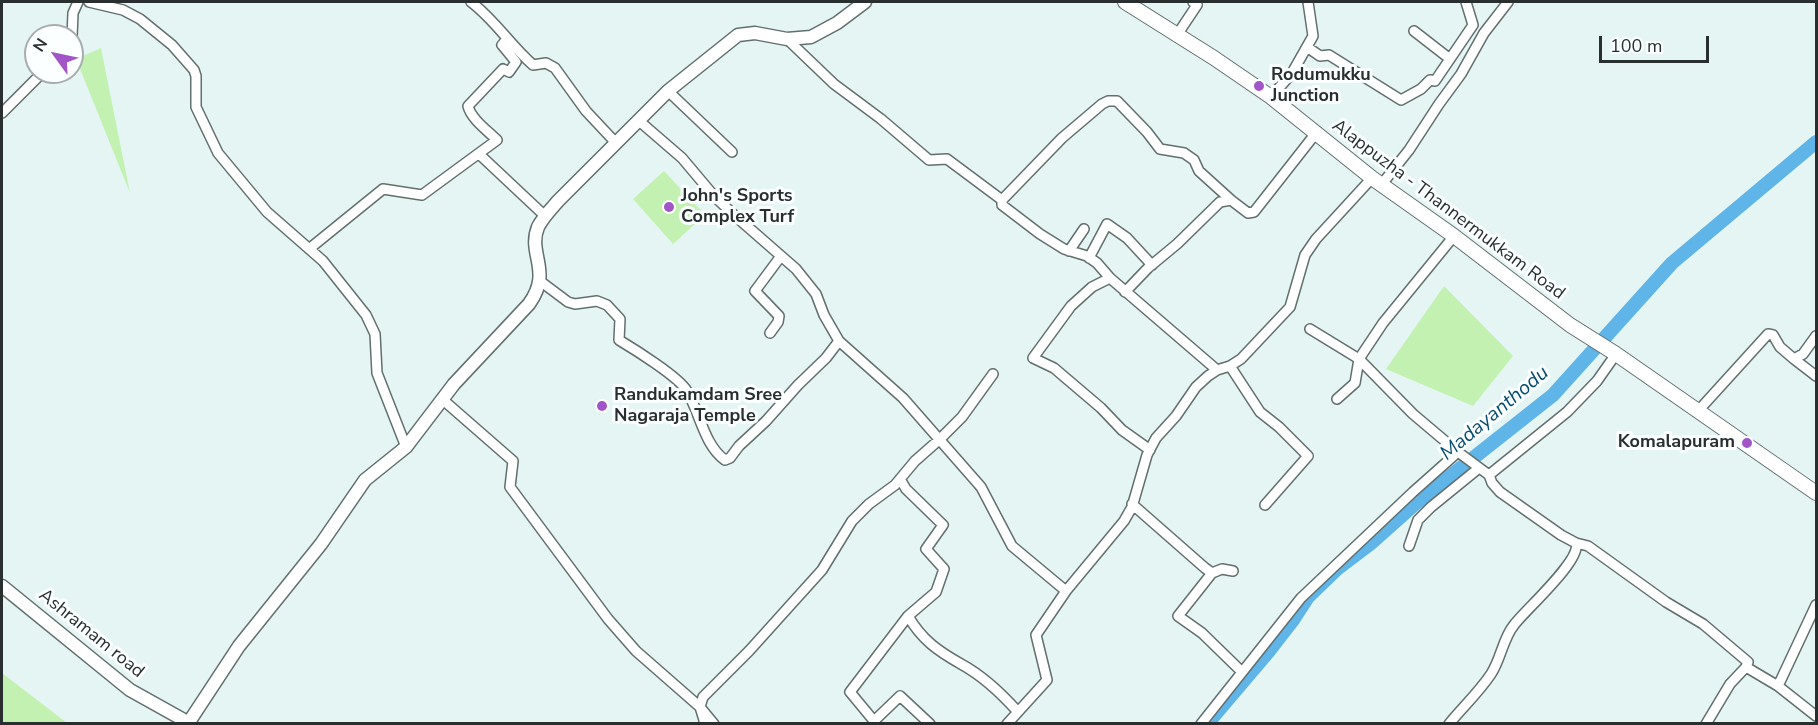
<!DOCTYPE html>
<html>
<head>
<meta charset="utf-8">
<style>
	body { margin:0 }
	#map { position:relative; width:1818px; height:725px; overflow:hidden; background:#e5f5f3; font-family:"Nunito Sans",sans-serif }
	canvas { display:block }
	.frame { position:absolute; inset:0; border:3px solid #292f2f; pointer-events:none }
	.north { position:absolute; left:24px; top:24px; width:60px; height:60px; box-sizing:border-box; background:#fcffff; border:2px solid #a8acac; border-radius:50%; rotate:303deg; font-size:16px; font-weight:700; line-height:24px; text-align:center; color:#292f2f }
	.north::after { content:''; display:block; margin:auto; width:21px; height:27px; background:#a155c7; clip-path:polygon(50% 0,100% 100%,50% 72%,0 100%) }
	.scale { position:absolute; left:1599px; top:36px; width:110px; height:27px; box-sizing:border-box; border:3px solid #292f2f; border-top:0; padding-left:8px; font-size:18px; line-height:21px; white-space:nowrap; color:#292f2f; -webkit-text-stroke:4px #fcffff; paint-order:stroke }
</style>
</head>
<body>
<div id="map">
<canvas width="1818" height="725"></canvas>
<div class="frame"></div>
<div class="north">N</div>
<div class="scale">100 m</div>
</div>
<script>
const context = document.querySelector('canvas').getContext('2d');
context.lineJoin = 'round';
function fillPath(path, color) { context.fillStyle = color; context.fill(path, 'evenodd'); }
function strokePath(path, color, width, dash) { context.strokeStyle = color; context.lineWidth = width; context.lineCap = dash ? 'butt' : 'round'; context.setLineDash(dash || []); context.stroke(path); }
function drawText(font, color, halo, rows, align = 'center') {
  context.font = font + ' "Nunito Sans",sans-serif'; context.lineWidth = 6; context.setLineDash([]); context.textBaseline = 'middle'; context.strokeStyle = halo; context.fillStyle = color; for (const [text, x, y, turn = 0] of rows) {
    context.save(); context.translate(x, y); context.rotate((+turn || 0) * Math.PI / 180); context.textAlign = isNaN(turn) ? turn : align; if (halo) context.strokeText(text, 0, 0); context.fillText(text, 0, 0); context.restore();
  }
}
fillPath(new Path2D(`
	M101,48l29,145 -54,-134z
	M664,171l41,44 -32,29 -40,-45z
	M1444,286l69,70 -40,50 -87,-37z
	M2,673l65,50h-65z`), '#c2f1b2');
strokePath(new Path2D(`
	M1070,723v1`), '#5fb4e8', 2);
strokePath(new Path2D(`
	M1207,724l62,-73 24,-31 15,-23 29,-28 33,-25 45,-40 138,-109 119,-132 144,-121`), '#5fb4e8', 14);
const street = new Path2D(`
	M89,2l34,8 17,9 32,26 22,25 2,6v31l22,46 49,59 56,49 43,54 9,19 2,39 29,74
	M471,2c24,18 39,43 62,63l13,-2 9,5 31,43 30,32
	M1414,31l36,28
	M1177,35l20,-30 -4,-3
	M72,37l1,-24 5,-11
	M787,39l47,45 47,35 48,41 18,-1 55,41
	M1307,47l13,9 9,-1 72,45 20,-11 9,-9 5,1 38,-56 -7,-23
	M668,91l64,61
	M1271,97l21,-24 21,-37 -5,-34
	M2,113l41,-41
	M638,120l44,38 32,38 19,18 63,55 20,25 8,21 15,26 64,57 78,89 31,59 54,45 -30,44 11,45 -40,44
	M479,154l66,62
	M1382,184l27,-34 30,-46 22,-30 23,-41 24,-31
	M1454,236l-71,87 -24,36 54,55 45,38 31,23
	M309,249l74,-60 39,6 75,-55c-9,-9 -26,-21 -29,-34l35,-37 6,3 7,-10 -14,-17 5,-6
	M1069,251l15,-22
	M1089,258l18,-34 20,14 25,27
	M1110,278l-18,9 -21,19 -38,52 21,10 47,40 21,22 28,20
	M540,281l28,21 7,2 22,-3 10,4 13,14 -1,21c15,9 60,37 68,51 13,22 17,54 38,69l5,-2 9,-12 27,-25 32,-36 28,-27 13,-17
	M1125,292l23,-24 29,-24 43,-42 11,-2 17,13 6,-1 62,-79
	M1310,329l49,30 -4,24 -18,16
	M770,333l8,-11 1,-6 -24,-25 26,-35
	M1794,359l22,17
	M1230,366l30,46 19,15 29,29 -43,49
	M1217,370l-107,-92 -13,-15 -10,-7 -23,-7 -24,-15 -38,-29v-5l60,-62 40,-34 6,-3h9l30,31 13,17 24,4 10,7 5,11 32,29
	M442,399l71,62 -3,26 98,132 28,32 64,56 14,17
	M1698,411l70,-77 5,1 7,12 14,12 9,-5 13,-18
	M900,479l6,10 37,36 -17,24 18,20 -8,23 -28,24 -58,76 24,29 26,-25 30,28
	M1132,504l73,64 7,5 10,-4 11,2
	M1576,543l12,3 78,56 37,22 45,38 -2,5 -16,17 -24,40
	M1409,546l9,-26 13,-13 48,-39
	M1212,573l-34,43 24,17 40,39
	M1066,591l58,-70 8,-14 15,-52 9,-17 20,-22 20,-29 12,-11 9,-6 13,-4 11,-7 49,-52 15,-52 11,-16 56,-61
	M908,616c14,24 30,35 53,48 22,12 41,30 57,48
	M1746,667l32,19 38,30
	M1778,686l38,-81
	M704,724v-4l-4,-13 3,-10 46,-46 73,-81 30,-49 17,-17 26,-19 20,-24 25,-22 22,-22 31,-43
	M1201,724l100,-126 112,-106 45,-40
	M1449,724c14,-17 30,-32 42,-50 10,-15 12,-36 23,-49 11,-15 68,-65 62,-82l-15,-8 -61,-43 -8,-9 -3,-8 78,-63 30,-31 19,-27`);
const secondary = new Path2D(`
	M2,586l128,104 61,34
	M189,722l50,-76 82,-102 44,-64 41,-33 48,-63 75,-80c24,-33 -2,-50 9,-77 5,-10 13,-18 20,-26l110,-110 70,-56 17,-2 32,6 24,-2 26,-14 28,-21`);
const primary = new Path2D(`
	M1125,2l89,56 57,39 101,81 82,58 116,89 46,29 200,139`);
strokePath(street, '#616f6d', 12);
strokePath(secondary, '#616f6d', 15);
strokePath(primary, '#616f6d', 16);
strokePath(street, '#fff', 9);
strokePath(secondary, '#fff', 12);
strokePath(primary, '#fff', 14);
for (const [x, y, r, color] of [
	[1259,86,6,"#a155c7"],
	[669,207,6,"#a155c7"],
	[602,406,6,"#a155c7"],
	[1747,443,6,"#a155c7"]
]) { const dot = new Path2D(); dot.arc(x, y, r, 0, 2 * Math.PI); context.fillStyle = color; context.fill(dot); strokePath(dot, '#fcffff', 2); }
drawText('bold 18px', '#292f2f', '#fcffff', [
	["Rodumukku",1271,76],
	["Junction",1271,97],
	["John's Sports",681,197],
	["Complex Turf",681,218],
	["Randukamdam Sree",614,396],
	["Nagaraja Temple",614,417],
	["Komalapuram",1735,443,"right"]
], 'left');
drawText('18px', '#292f2f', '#fcffff', [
	["Alappuzha - Thannermukkam Road",1448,210,37],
	["Ashramam road",91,634,39]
]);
drawText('italic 20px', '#074d6f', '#fcffff', [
	["Madayanthodu",1495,414,-40]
]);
</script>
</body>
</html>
